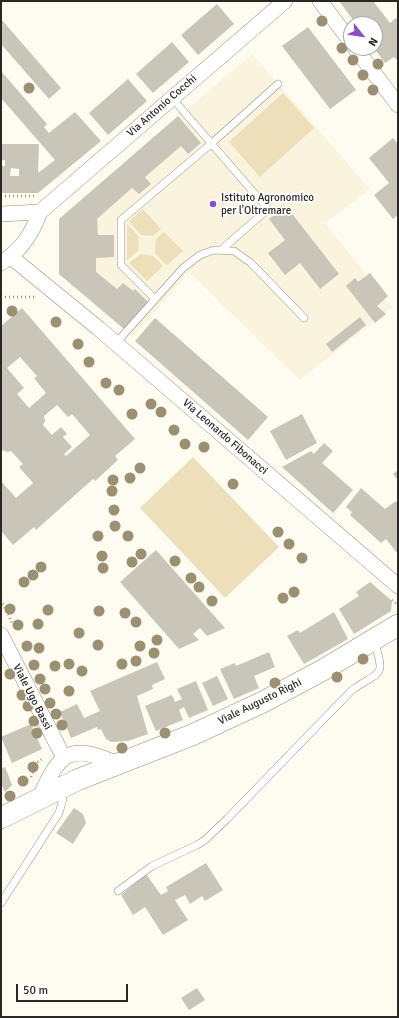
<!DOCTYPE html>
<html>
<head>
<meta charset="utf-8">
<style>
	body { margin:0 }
	#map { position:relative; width:399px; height:1018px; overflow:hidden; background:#fefbf0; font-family:Signika,sans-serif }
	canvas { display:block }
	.frame { position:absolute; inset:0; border:2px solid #2a2823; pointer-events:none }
	.north { position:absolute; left:343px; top:16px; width:40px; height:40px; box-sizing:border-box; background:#fff; border:1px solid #aaa9a7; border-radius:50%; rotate:120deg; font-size:11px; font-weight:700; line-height:16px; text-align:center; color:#2a2823 }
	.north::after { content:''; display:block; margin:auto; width:14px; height:18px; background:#8550c8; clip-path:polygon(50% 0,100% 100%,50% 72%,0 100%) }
	.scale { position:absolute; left:16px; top:984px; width:112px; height:18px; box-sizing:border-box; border:2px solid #2a2823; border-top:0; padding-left:5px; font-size:12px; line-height:14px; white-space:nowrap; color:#2a2823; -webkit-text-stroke:3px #fff; paint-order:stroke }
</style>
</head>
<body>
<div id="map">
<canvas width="399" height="1018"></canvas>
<div class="frame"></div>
<div class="north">N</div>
<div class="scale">50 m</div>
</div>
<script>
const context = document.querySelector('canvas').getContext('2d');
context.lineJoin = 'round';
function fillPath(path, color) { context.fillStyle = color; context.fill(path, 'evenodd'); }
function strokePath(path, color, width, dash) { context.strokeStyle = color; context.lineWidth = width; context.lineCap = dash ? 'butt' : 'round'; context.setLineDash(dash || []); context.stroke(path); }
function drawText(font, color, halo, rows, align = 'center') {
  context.font = font + ' Signika,sans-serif'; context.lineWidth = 3.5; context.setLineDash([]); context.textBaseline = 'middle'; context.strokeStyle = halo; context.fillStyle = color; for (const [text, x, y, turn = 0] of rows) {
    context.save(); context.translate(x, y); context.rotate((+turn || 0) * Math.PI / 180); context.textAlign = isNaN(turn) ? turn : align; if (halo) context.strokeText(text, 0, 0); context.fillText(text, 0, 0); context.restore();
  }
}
fillPath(new Path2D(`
	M252,54l118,135 -45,34 67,84 -92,73 -111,-108 -56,65 -74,-63v-55z`), '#faf3de');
fillPath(new Path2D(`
	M283,93l31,35 -54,49 -31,-35z
	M143,209l18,20 -8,7 -12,-1 -12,-14z
	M127,224l12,13 -1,14 -11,9z
	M164,232l19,19 -16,14 -12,-12 1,-14z
	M141,254l12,2 10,10 -16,15 -18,-18z
	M193,457l86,90 -54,51 -85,-90z`), '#ecdfb9');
fillPath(new Path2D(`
	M339,1h34l17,22 6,-5 2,2v41l-4,-4 -9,6 -11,-15 1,-24h-19z
	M217,4l17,20 -36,31 -17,-20z
	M1,19l60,69 -12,11 -48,-55z
	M308,27l48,63 -26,19 -48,-63z
	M172,42l17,20 -36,31 -17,-19z
	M1,71l46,53 -3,3 5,6 26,-21 26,29 -63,52h-37v-27h4v-6h-4v-16h38l-1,29 17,-13 -54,-62zM11,168l8,1v7h-9z
	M128,79l19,22 -39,34 -19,-22z
	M178,116l23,27 -13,11 -7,-8 -36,31 6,7 -12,10 -7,-6 -35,31 1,16h16v22l-18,1v14l21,17 6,-6 10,8 2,-2 13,13 -24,27 -65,-55v-55z
	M393,138l5,6v71l-5,4 -19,-24 15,-12 -20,-25z
	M286,206l53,68 -19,15 -20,-26 -15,12 -17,-22 17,-13 -16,-21z
	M370,273l18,23 -11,10 9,8 -11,9 -29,-37 9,-8 3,4z
	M22,308l113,131 -20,17 3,4 -23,21 -2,-2 -57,51 -2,-3 -21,18 -12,-14v-50l15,17 17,-15 -14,-16 4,-3 -12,-13 -4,1 -4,-2 -2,2v-126zM20,357l17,19 -3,2 12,15 -17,15 -12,-14 7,-6 -17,-20zM57,405l11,12 4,-3 18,21 -24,21 -2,-2 8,-7 -9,-10 4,-3 -6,-7 -9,8 -9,-10 2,-4 -1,-5z
	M360,317l6,8 -34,27 -6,-8z
	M155,318l113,99 -20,23 -113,-99z
	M302,414l15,29 -31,17 -16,-29z
	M324,443l9,8 -11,12 31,27 -20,23 -51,-46 29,-16 3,3z
	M398,470v10l-5,-6z
	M361,488l24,21 11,-8 2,2v51l-12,-15 -5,4 -31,-28 2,-3 -6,-5z
	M156,550l69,78 -18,8 -7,-8 -7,6 6,6 -20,9 -59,-67z
	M370,582l22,19 -1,10 -37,23 -15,-25 20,-13 -3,-4z
	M334,612l14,27 -44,25 -17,-28 11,-6 2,3z
	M269,652l6,15 -21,9 5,12 -25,11 -14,-30 15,-6 1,3z
	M157,662l8,17 -13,6 1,4 -16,7 11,38 -20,7 -17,1 -5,-3 -5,-10 -3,1 -1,-3 -26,11 -11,-26 17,-8 7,14 16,-7 -10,-20z
	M217,676l11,23 -15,7 -11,-23z
	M196,681l12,29 -19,8 -5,-11 -5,3 4,10 -27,11 -11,-25 27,-11 3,7 7,-3 -5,-10z
	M31,724l11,25 -30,14 -11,-26z
	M5,767l7,18 -7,7 -4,-9v-14z
	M74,808l9,6 3,9 -13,21 -17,-11z
	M206,863l17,27 -18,11 -3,-5 -12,8 -5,-9 -10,5 13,20 -25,15 -18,-28 -12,8 -12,-20 25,-21 15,21 7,-4 -2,-4z
	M197,988l8,12 -16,10 -8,-12z`), '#c9c5b8');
const lane = new Path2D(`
	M172,98l96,111 -47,41
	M155,299l-34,-34v-45l91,-77 66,-59
	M116,343l67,-75 17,-13 14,-5 20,1 17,12 53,55
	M118,891l34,-25 45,-21 8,-5 22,-21 125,-129c29,-20 34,-12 22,-49
	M1,903l58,-90 4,-14 -3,-9`);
const street = new Path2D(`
	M320,1l31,41
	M355,48l43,57
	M1,214l39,-2
	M11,257l87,71 300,258
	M1,263c20,-12 31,-29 39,-51l245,-211
	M1,635l63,123
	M40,797c19,-43 29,-55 75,-34`);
const secondary = new Path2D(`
	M1,818l76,-38 115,-45 71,-33 60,-32 75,-45`);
strokePath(lane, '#918d81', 8);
strokePath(street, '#918d81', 16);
strokePath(secondary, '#918d81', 22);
strokePath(new Path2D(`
	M1,196h35
	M1,297h36
	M1,600l12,25
	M392,600l6,5
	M31,777l7,-15 5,-4`), '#97958d', 2.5, [1, 3]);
strokePath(lane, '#fff', 7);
strokePath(street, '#fff', 15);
strokePath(secondary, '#fff', 21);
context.fillStyle = '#9b9172';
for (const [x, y] of [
	[322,21],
	[342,48],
	[353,60],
	[378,64],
	[363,75],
	[29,88],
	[373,90],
	[12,311],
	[56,322],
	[78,344],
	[89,362],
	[106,383],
	[119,390],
	[151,404],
	[161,412],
	[132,414],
	[174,430],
	[185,444],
	[204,447],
	[140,468],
	[130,478],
	[113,480],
	[233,484],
	[112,491],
	[114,510],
	[115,526],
	[278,532],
	[98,536],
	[128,536],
	[289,544],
	[141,554],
	[102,556],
	[302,558],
	[175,561],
	[132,562],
	[41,567],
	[103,568],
	[33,575],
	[191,578],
	[24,582],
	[199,587],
	[294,592],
	[283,598],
	[212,601],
	[10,609],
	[48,610],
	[99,611],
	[125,613],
	[136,622],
	[38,624],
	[18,625],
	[79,633],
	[157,640],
	[98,645],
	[27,646],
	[140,646],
	[39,648],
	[154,653],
	[363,659],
	[136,661],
	[69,664],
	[122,664],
	[34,665],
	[55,666],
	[82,671],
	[10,674],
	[337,677],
	[40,679],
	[275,683],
	[45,689],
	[69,691],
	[22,695],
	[50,703],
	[28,706],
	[56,714],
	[34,721],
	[62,725],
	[37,733],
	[165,733],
	[122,748],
	[33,767],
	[23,781],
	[10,796]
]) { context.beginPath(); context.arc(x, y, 5.5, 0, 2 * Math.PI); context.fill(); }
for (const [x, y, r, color] of [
	[213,204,4,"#8550c8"]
]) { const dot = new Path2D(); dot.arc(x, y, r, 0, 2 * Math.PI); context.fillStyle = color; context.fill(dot); strokePath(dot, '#fff', 1.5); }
drawText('11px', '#2a2823', '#fff', [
	["Via Antonio Cocchi",162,106,-41],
	["Via Leonardo Fibonacci",225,437,41],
	["Viale Ugo Bassi",32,697,63],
	["Viale Augusto Righi",260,702,-26]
]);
drawText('11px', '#2a2823', '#fff', [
	["Istituto Agronomico",221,198],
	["per l'Oltremare",221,211]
], 'left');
</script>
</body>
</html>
